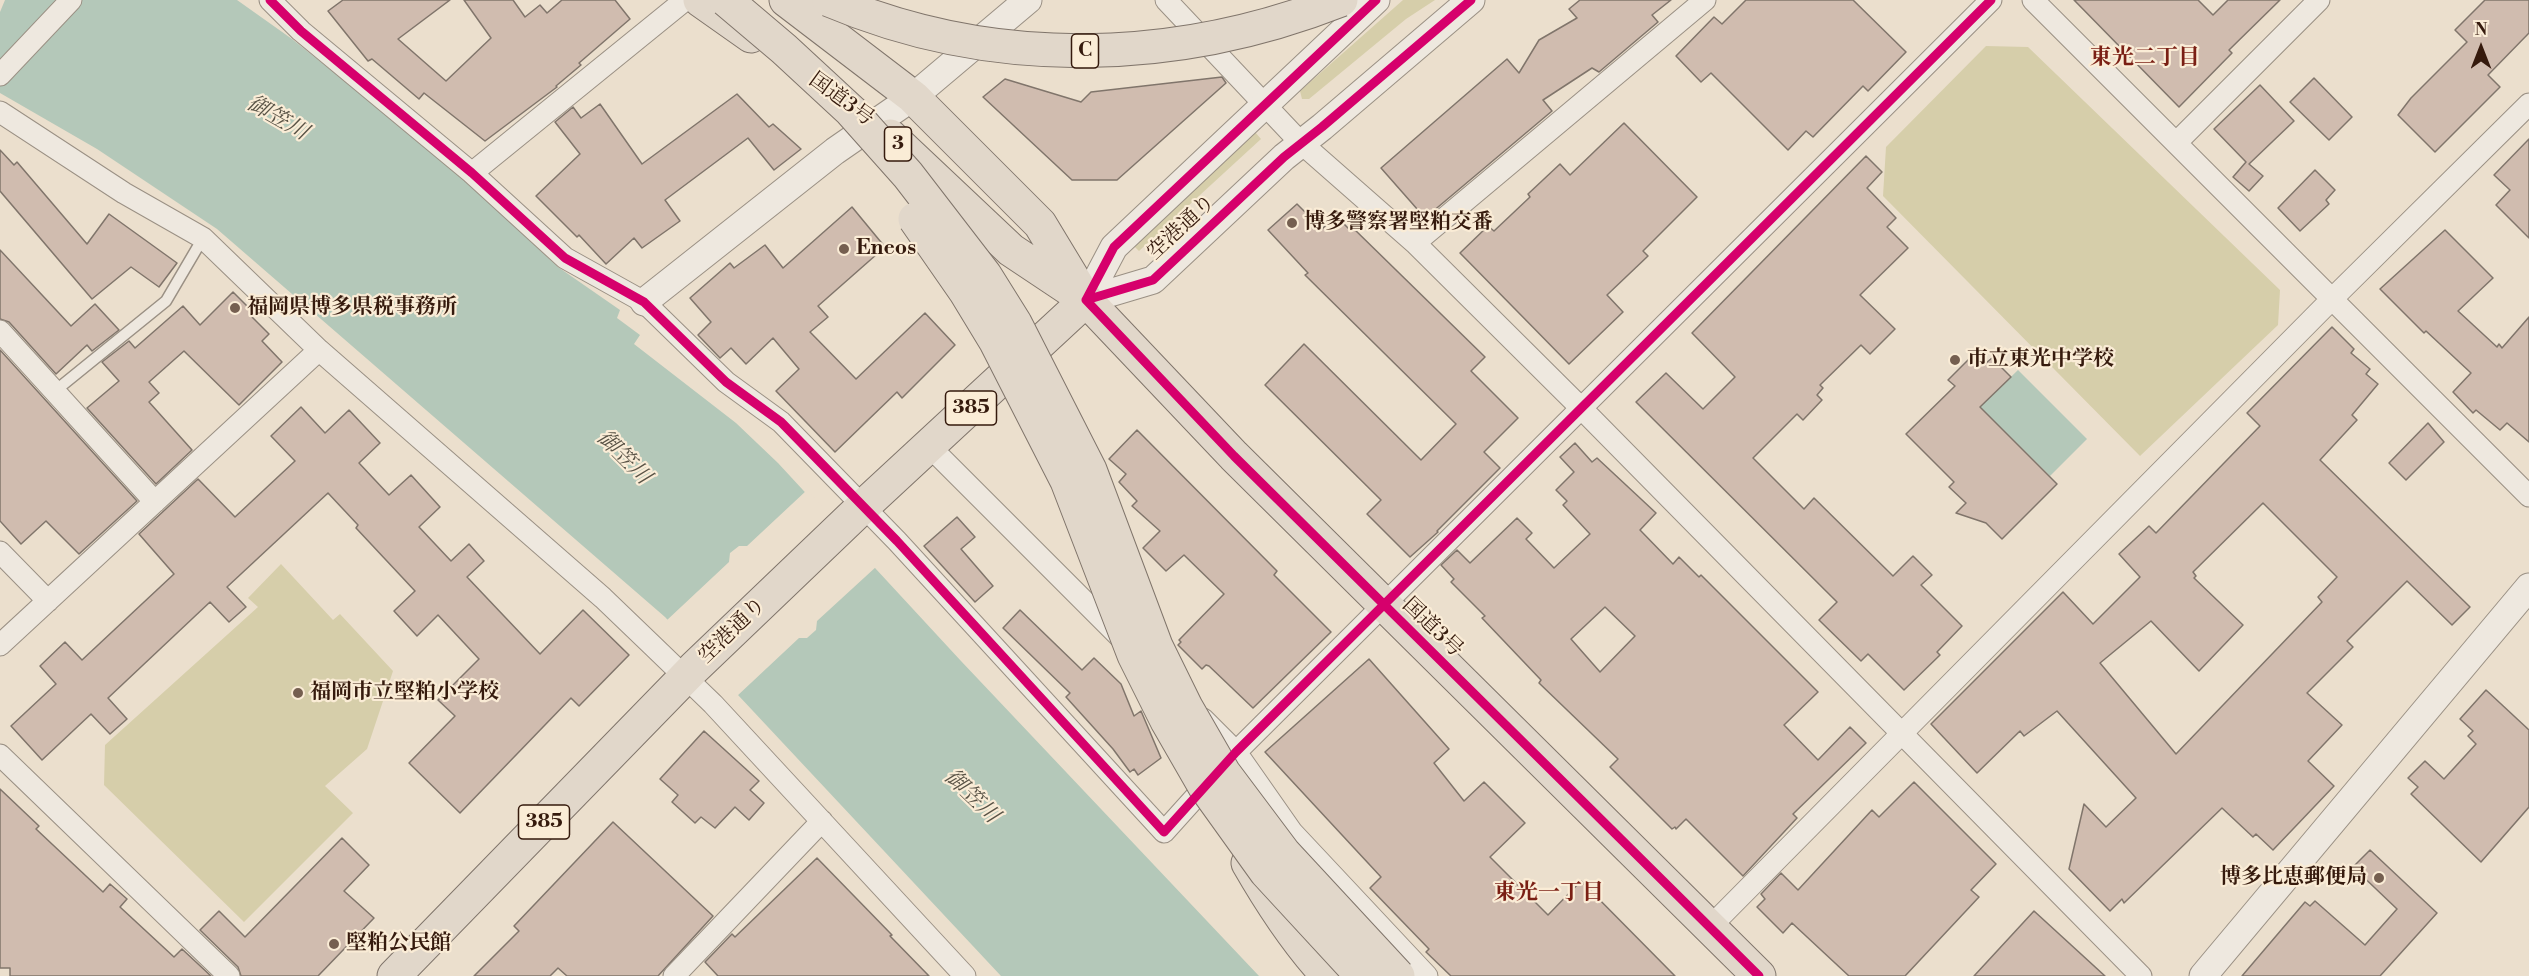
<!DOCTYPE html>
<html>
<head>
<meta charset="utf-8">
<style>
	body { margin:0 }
	#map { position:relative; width:2529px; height:976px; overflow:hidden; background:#ebdfcd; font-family:"Libre Bodoni",serif }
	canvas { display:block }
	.north { position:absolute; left:2451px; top:18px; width:60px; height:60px; -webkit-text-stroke:4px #faecd6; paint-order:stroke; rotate:0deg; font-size:16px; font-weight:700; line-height:24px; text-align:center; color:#351a0d }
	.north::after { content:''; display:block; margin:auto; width:21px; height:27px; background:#351a0d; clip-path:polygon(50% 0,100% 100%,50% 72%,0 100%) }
</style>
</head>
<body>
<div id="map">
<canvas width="2529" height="976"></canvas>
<div class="north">N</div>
</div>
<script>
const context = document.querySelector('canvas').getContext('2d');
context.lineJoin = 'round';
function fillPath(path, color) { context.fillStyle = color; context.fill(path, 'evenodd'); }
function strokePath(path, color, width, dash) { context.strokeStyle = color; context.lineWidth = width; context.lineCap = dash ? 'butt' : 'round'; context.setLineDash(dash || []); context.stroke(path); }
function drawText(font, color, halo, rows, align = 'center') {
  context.font = font + ' "Libre Bodoni","Noto Serif JP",serif'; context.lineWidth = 4.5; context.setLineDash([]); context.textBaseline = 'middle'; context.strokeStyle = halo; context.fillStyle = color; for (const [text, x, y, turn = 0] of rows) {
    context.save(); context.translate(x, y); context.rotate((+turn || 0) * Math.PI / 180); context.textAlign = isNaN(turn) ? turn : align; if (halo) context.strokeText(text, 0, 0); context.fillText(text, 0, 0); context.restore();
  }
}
fillPath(new Path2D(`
	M1403,0h32l-29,19 -97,80h-7l-2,-8z
	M1986,46l42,1 252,243 -2,35 -138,131 -257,-260 3,-49z
	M1255,132l6,7 -122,112 -5,-5z
	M281,564l52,56 7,-6 53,57 -26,78 -42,37 28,27 -109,109 -140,-137 1,-40 153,-138 -10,-9z`), '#d6ceaa');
fillPath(new Path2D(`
	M5,0h232l55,39 159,127 107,101 62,43 -3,8 23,17 -6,9 102,79 42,40 183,198 298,315h-258l-336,-359 -448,-388 -120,-80 -97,-56v-81z
	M2018,370l69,69 -37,37 -70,-69z`), '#b4c8b9');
fillPath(new Path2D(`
	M807,490l70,76 -60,55 -1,9 -9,8h-8l-63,59 -70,-76 63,-59 1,-9 9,-7h8z`), '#ebdfcd');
const building = new Path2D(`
	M343,0h107l-52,39 48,42 45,-43 -27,-38h49l12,17 15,-12 7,8 15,-13h53l15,19 -51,44 2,2 -25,21 1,1 -72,54 -61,-48 -5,6 -47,-40 -4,2 -40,-50z
	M1580,0h91l-19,15 6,7 -59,50 -7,-4 -49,32 9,11 -127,107 -44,-50 126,-109 12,14 20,-33 38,-22 -8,-9z
	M1746,0h107l53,52 -38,39 -5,-5 -50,51 -7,-6 -18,19 -77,-77 -10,9 -25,-26 38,-39 8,7z
	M2074,0h124l15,15 15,-15h52l-51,50 3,3 -53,54z
	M2485,0h44v33l-41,42 12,12 -65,65 -37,-37 13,-17 56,-56 -12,-12z
	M1222,77l4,6 -109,97h-45l-89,-83 22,-18 76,23 10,-10z
	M2314,78l38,39 -23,23 -39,-38z
	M2260,85l34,36 -45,43 14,12 -14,15 -16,-14 13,-15 -32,-33z
	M737,94l32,33 4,-3 28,25 -27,21 -26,-32 -83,62 15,21 -38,27 -8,-10 -28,26 -27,-29 -2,2 -41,-41 44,-42 -25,-32 18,-15 8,11 19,-14 42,60z
	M1624,123l73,74 -54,54 5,5 -41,39 16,17 -54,52 -109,-111 28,-27 6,5 36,-34 -2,-3 32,-30 10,11z
	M2529,139v99l-33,-33 14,-15 -16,-15z
	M0,150l14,15 3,-3 70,82 22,-30 68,49 -18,24 -28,-20 -39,32 -92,-108z
	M1866,156l16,16 -15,16 29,30 -9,9 21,21 -48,47 35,34 -25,25 -9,-9 -41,40 3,3 -6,7 5,5 -19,20 -6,-6 -44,44 51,51 10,-11 79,78 20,-20 19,19 -11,10 41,41 -25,26 3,3 -36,35 -36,-36 -7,7 -42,-41 18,-18 -201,-200 30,-29 37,36 32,-32 -43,-44z
	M2315,170l20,20 -9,10 3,4 -29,27 -22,-23z
	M1297,204l25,25 14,-13 14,14 2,-3 133,130 -14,14 47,47 -34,34 16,16 -63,63 1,1 -28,25 -43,-43 14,-14 -116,-115 39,-41 117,116 35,-36 -151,-149 3,-2 -40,-43z
	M852,207l33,40 -67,59 10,11 -18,15 46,47 69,-66 30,32 -53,53 -5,-6 -62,60 -59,-61 23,-22 -26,-31 -27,26 -15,-16 -11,10 -22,-23 13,-13 -21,-24 40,-35 4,5 31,-23 18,23z
	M2445,230l48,48 -35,33 39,36 2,-3 3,4 27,-31v125l-22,-19 -7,7 -24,-20 -3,3 -20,-21 18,-19 -45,-42 -2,2 -44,-44z
	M0,250l71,76 24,-22 24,26 -27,21 -5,-6 -31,29 -47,-52 -9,-3z
	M233,292l21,21 -3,3 18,18 -7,7 20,21 -43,43 -55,-54 -35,31 10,11 -10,9 43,48 -36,34 -69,-76 32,-27 -17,-19 27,-21 6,7 48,-42 17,19z
	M2332,327l22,22 -3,4 19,16 -4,5 12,10 -26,31 5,5 -37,40 150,147 -18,18 -45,-44 -60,60 6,6 -46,46 35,32 -34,36 26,25 -61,64 -17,-16 -3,3 -31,-29 -98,95 -2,-4 -12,12 -41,-42 15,-65 22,23 30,-29 -79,-87 -33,25 -4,-5 -43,42 -46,-49 132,-132 30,32 47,-47 -21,-23 30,-28 7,7 104,-107 -13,-13zM2263,503l74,74 -19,20 4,5 -146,152 -76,-91 51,-42 48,50 44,-46 -49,-47 2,-2 -3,-4z
	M0,350l137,151 -58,53 -33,-33 -25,23 -21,-23z
	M1976,352l10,11 6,-5 19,19 -31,30 77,77 -55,55 -16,-16 -30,-10 10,-10 -17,-16 5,-5 -48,-48 49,-48 -7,-6z
	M301,407l24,26 24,-23 31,33 -21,20 30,32 22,-20 29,32 -21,20 32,34 18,-17 15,17 -17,16 73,77 43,-44 46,45 -50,51 -8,-8 -111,115 -51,-50 46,-47 -17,-16 41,-41 -41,-44 -21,21 -23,-25 21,-20 -59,-63 2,-3 -30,-32 -101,94 19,20 -17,15 -19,-20 -102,96 19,21 -17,15 -19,-20 -49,46 -31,-34 45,-42 -16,-18 25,-24 17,18 92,-86 -35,-40 59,-55 37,38 60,-56 -24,-25z
	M2428,423l16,19 -38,38 -17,-17z
	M1137,430l140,141 -3,4 57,57 -78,76 -44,-42 -3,-1 -4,4 -24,-24 3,-3 -2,-2 45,-46 -40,-39 -18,16 -23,-23 17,-17 -28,-25 5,-5 -18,-19 7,-8 -17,-15z
	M1575,443l17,19 5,-4 59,55 -16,17 33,34 6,-7 20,20 2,-2 117,117 -34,33 34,35 32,-33 16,16 -73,71 4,4 -54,58 -57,-57 -10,10 -1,-2 -3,2 -62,-62 8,-8 -79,-76 2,-3 -59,-62 3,-2 -34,-34 3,-3 -13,-14 16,-15 13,13 47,-45 15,15 -6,6 28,29 36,-34 -27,-29 4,-4 -11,-11 18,-18 -14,-15zM1605,607l30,29 -35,36 -29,-33z
	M957,517l18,20 -14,12 32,37 -18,16 -51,-56z
	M1020,610l62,60 12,-12 27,26 13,32 7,-5 20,47 -23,17 -4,-6 -4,3 -17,-23 -47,-52 4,-4 -67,-65z
	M1369,659l80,90 -15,14 30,38 20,-19 41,41 -35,34 58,58 33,-34 94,95h-224l-25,-24 3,-3 -59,-61 11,-11 -116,-125z
	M2486,690l43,40v77l-48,55 -70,-68 7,-7 -10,-9 17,-17 19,18 32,-35 -8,-8 5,-5 -13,-12z
	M704,731l55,50 -9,9 14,13 -15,17 -14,-13 -20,21 -14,-11 -6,6 -23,-21 6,-7 -18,-16z
	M1914,782l82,82 -25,26 8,7 -74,79h-56l-57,-53 -9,10 -26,-26 8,-8 -4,-5 20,-21 17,17 74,-80 7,7z
	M0,789l39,37 -3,3 67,63 7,-8 17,15 -7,8 54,50 8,-8 29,27h-201v-8h-10z
	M613,822l100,94 -55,60h-91l-9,-8 -8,8h-76l45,-45 -5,-5z
	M342,838l27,27 -25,26 30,27 -56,58h-77l-3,-9 -38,-37 19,-19 26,26z
	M2370,850l67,63 -57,63h-138l63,-74 5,4 5,-5 50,44 32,-36 -44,-42z
	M817,858l75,77 -2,1 39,40h-211l-13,-14 27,-28 3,3z
	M2034,911l71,65h-131z`);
fillPath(building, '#d0bcaf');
strokePath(building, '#80756b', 1.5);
const service = new Path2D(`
	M55,391l111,-90 37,-63`);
const minor = new Path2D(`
	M270,0l31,31 171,142 93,85 79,44 82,80 55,40 116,119 267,291 72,-80 755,-752
	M1166,0l134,142 115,101 167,166 559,567
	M2033,0l496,496
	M0,75l71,-75
	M0,112l124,81 79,45 116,112 284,248 51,49 59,57 252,272
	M2176,143l143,-143
	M472,173l213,-173
	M1415,243l290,-243
	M0,331l155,171
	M930,447l191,191
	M0,552l48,49
	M0,645l319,-295
	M1203,719l33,33 56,80 135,144
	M0,755l229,221
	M1710,927l622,-628 197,-195
	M674,976l148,-155`);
const tertiary = new Path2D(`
	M1086,300l67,-20 131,-123 38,-30 149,-127
	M1086,300l28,-53 262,-247
	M644,302l191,-151 78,-54 115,-97
	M2203,976l326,-389`);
const trunk = new Path2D(`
	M700,0l51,36
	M786,0l127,97 127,127 46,76 148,156 525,520
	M890,136l121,114 66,44
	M394,976l300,-308 161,-154 231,-214`);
const motorway = new Path2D(`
	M1248,863c23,40 48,79 80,113`);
strokePath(service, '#9a9084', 13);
strokePath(minor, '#9a9084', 23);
strokePath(tertiary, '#9a9084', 29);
strokePath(trunk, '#80756b', 35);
strokePath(motorway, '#80756b', 35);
strokePath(service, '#eee8df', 10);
strokePath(minor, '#eee8df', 21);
strokePath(tertiary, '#eee8df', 27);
strokePath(trunk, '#e1d7ca', 33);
strokePath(motorway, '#e1d7ca', 33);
const motorwayBridge = new Path2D(`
	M726,0l58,49 67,62 57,64 77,100 30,48 75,147 66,176 30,61 38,66 60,80 114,123
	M829,0c165,70 347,65 512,0
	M915,219l50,72 31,51 71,139 67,174 33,66 38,66 61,85 96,104`);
strokePath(motorwayBridge, '#80756b', 35, []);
strokePath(motorwayBridge, '#e1d7ca', 33);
strokePath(new Path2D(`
	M270,0l31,31 171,142 93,85 79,44 82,80 55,40 116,119 267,291 72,-80 755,-752
	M1086,300l148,156 525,520
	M1086,300l67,-20 131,-123 38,-30 149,-127
	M1086,300l28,-53 262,-247`), '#d6006c', 9);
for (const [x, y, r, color] of [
	[1292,223,6,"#755f50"],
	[844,249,6,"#755f50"],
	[235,308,6,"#755f50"],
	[1955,360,6,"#755f50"],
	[298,693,6,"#755f50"],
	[2379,878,6,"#755f50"],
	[334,944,6,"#755f50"]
]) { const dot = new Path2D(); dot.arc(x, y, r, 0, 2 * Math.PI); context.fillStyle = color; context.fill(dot); strokePath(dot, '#faecd6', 2); }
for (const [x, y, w] of [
	[1085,51,27],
	[898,144,27],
	[971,408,51],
	[544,822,51]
]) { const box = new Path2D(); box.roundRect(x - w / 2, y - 17, w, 34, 4.5); context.fillStyle = '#faecd6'; context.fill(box); strokePath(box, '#351a0d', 1.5); }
drawText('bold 20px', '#351a0d', null, [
	["C",1085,51],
	["3",898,144],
	["385",971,408],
	["385",544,822]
]);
drawText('21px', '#351a0d', '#faecd6', [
	["国道3号",841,100,36],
	["空港通り",1182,228,-43],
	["国道3号",1432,628,44],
	["空港通り",733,631,-44]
]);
drawText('bold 21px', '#351a0d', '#faecd6', [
	["博多警察署堅粕交番",1304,223],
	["Eneos",856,249],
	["福岡県博多県税事務所",247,308],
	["市立東光中学校",1967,360],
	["福岡市立堅粕小学校",310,693],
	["博多比恵郵便局",2367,878,"right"],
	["堅粕公民館",346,944]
], 'left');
drawText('bold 22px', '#7a1f14', '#faecd6', [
	["東光二丁目",2145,59],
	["東光一丁目",1549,894]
]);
drawText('italic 22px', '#595346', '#faecd6', [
	["御笠川",277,119,30],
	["御笠川",623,458,45],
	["御笠川",971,797,44]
]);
</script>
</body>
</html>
